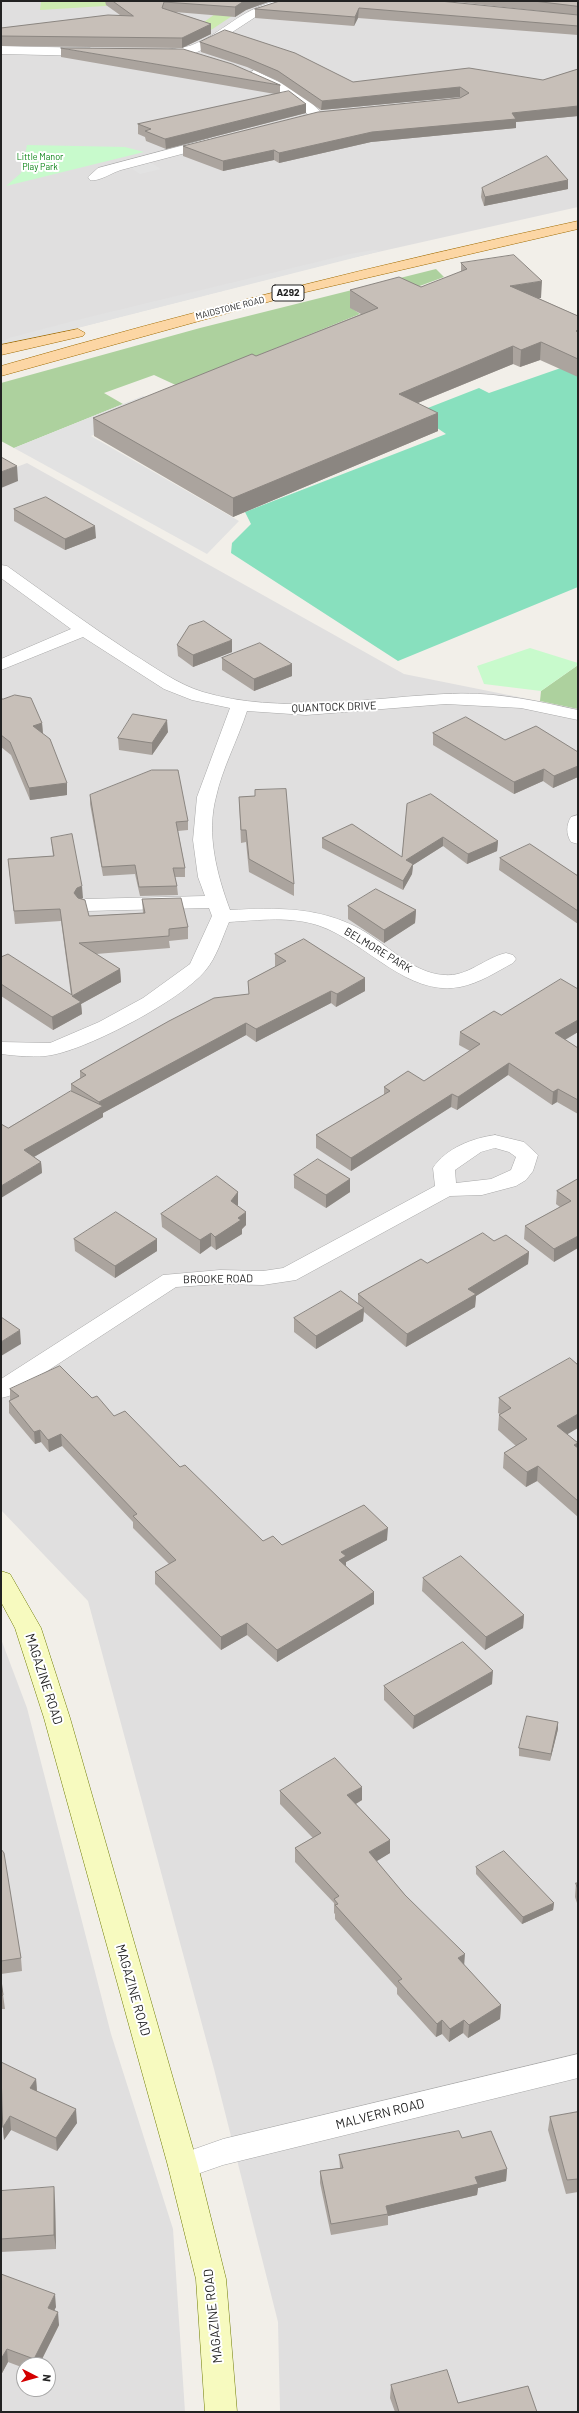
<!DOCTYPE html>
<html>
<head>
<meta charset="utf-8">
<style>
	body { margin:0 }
	#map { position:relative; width:579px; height:2413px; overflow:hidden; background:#f2efe9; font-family:Barlow,sans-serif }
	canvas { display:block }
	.frame { position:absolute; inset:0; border:2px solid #222; pointer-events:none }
	.north { position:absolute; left:16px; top:2357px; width:40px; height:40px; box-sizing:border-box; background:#fff; border:1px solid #a7a7a7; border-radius:50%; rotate:96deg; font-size:11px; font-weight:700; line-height:16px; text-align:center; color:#222 }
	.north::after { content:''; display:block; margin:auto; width:14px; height:18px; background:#d40000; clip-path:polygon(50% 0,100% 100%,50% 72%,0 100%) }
</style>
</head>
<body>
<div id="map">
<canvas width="579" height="2413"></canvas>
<div class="frame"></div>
<div class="north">N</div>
</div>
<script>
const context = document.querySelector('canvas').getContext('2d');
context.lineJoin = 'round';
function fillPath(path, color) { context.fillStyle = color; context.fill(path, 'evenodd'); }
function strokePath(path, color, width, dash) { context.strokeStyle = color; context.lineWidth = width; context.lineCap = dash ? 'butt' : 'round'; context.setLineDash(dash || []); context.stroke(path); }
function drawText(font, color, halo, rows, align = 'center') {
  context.font = font + ' Barlow,sans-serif'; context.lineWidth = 4; context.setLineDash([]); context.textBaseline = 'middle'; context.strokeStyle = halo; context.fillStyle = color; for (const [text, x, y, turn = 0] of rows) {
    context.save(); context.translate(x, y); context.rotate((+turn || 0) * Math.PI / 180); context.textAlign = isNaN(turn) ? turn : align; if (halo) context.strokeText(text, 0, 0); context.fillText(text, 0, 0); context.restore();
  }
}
fillPath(new Path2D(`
	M1,1h577v206l-231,52 -321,82 -25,3z
	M27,463l377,211 174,35v1703h-298l-2,-90 -64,-253 -126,-468 -87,-91v-1037z
	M1,1639l26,69 84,326 62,195 12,183h-184zM24,2365h24v24h-24z`), '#e0dfdf');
fillPath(new Path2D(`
	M41,1h85l-5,4 -81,5z
	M226,6l12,6 -30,20 -34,12z`), '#cdebb0');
fillPath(new Path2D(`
	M436,269l8,8 -46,17 -48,13 10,7 -180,73 -26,-12 -50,18 19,11 -109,44 -13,-7v-58l199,-55z
	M578,665v44l-38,-8 1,-10z`), '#add19e');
fillPath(new Path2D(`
	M27,145l98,2 19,5 -138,34 15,-13z
	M530,648l48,15v2l-37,26 -57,-7 -7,-18z`), '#c8facc');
fillPath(new Path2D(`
	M578,362v225l-180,74 -167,-108 1,-10 19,-19 -6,-12 201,-78 -31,-21 64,-25 10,5z`), '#88e0be');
fillPath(new Path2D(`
	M150,162l11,7 -21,5 -11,-7z
	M374,250l7,1 -355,90 -25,3v-2l8,-4 72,-19 269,-65z
	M143,396l20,10 -72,30 148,85 -32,33 -193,-106z`), '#e2e2e2');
const street = new Path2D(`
	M276,1h22l-2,3 -36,10 -46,30 -21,10 -33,4 -6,-4c3,-5 29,-5 38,-9 30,-11 47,-35 84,-44z
	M1,46l89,2 6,4 -6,4 -89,-2z
	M254,70l46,22 25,24 -2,3h-10l-23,-21 -41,-21 -1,-3z
	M211,138l7,4 -2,3 -95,25c-10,3 -22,12 -31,10l-2,-3 10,-9z
	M1,565l6,1c42,30 83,60 126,88 23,14 44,30 70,38 78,23 162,6 241,2 45,-3 90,6 134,16v10l-57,-12 -75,-4 -140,11 -59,-4c-9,28 -25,58 -31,86 -10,37 1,78 14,113 45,-2 88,-4 130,19 27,15 52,44 84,46 24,2 40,-17 62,-22l7,2 3,4 -3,4c-17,9 -33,20 -53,24 -53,10 -94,-45 -140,-61 -28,-10 -61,-6 -91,-4 -7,16 -12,35 -24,49 -24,29 -115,77 -153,84 -16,3 -34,1 -51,-1v-12l49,1 49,-21 44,-24 47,-34 22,-48 -3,-8 -123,3 -7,-2 -3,-4 3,-4 7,-2 119,-3 -7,-19 -5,-37 4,-43 33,-89 -38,-8 -28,-11 -81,-52 -82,33v-11l70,-30 -70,-51z
	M578,815v29l-7,-2c-5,-8 -5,-17 0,-25z
	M495,1135l29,7 14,13 -5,16 -7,9 -10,6 -34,9 -32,1 -154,84 -33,5 -43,-1 -44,3 -167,109 -8,2v-19l162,-104 57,-5 43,1 20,-3 152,-82 -2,-18c13,-20 40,-30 62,-33zM495,1148l14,4 7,5 -5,13 -20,9 -35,4 -1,-13 26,-18z
	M578,2054v24l-355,87 -40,14 -11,-4 -4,-9 4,-9 51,-18z`);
const secondary = new Path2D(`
	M1,1571l9,3 31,54 29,90 128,448 28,113 11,133h-32l-9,-133 -28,-113 -124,-448 -29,-90 -14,-26z`);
const primary = new Path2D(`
	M578,221v8l-285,66 -292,81v-10c191,-55 383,-103 577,-145z
	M78,329l7,4 -2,3 -82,19v-10z`);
strokePath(street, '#a9a9a9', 1);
strokePath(secondary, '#707d05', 1);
strokePath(primary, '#a06b00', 1);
fillPath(street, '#fff');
fillPath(secondary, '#f7fabf');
fillPath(primary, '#fcd6a4');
fillPath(new Path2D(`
	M105,1h166l-25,9 -11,7 -60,-5 36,12v10l-29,14 -181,-2v-18l119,-13 -14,-10z
	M280,1l269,11 -101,-11h130v34l-220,-17 -4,8 -99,-8v-9z
	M200,42l153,40 190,-2 35,-11v47l-62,6v6l-145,14 -92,21 -5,-3 -51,11 -40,-15v-10l278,-49h-1l-139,13 -43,-29 -31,-14 -46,-15z
	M61,48l219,37v8l26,11v9l-140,36 -20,-8 -1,-4 -7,-3v-10l137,-30 -214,-37z
	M568,180v9l-84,17 -3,-9 1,-9z
	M461,263l80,35h-3l40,18v61l-38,-17 -20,7 -7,-3 -95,39 20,28 -205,86 -139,-81 -1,-18 163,-62 105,-42 -11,-6v-18l71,-3 40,-15z
	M14,509l82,29 -31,12 -51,-29z
	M177,645l55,7 -39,15 -15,-11z
	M222,658l70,18 -38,15 -32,-21z
	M1,699l41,24 1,11 24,61 -37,5 -19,-45 -10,-8z
	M168,732l-16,23 -33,-5 -1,-12z
	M433,733l145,19v25l-25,11 -10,-7 -29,13 -81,-49z
	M255,790l39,94v12l-45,-24 -3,-30 -5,1 -2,-46 16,-1z
	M90,795l98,26v9l-10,1 7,37v9h-10l2,9 1,9 -38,1 -5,-22 -32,2 -13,-72z
	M407,804l91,37 -1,10 -30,13 -24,-18 -30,19 -1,9 -9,16 -81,-42v-10l80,19z
	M51,838l32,60 -2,1 8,17 54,-3 -1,-14 46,28v12l-19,2 1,7 -74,6 24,15 1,13 -40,22 1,10 -29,16 -52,-34v-39l70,38 -10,-74 -46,3 -7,-65 45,-3z
	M500,858l78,18v48l-79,-54z
	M348,906l68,4 -1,13 -31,20 -36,-24z
	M275,954l90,37 -29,16 -5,-4 -75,39 -10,-7 -143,78v4l-69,40 7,5 1,11 -34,-45 63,-36v-8l9,-6v-7l169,-77 -1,-13 27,-14z
	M578,989v43l-13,8 13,8v66l-21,-12 -5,3 -44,-30 -51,35 -6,-3 -100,64 -35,-23v-13l68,-40v-8l40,-6 46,-30 -11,-6 1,-13 41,-17z
	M294,1175l56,4v13l-24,16 -32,-20z
	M578,1179l-24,83 -30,-23 1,-13 35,-19 -4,-3 1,-13z
	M238,1192v14l8,19 -4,4v5l-26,16 -5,-4 -11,8 -38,-27 -1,-13z
	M74,1239h83v12l-42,27 -40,-27z
	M494,1241l35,11 -1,12 -52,32 -1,11 -69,40 -42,-35 -1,9 -47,28 -22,-17v-14l64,-15v-9l69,-31z
	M10,1389l82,9 22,18 66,51 83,74 19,4 105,-5 -41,22v4l28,26v12l-97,58 -30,-27 -26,15 -66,-66v-12l14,-8 -36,-36v-6l-71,-76 -13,6 -8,-10 -6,2 -26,-31v-12l1,-1z
	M499,1398l68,36 11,9v74l-41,-36 -11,6 -23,-19 1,-15 12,-7 -18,-16 1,-15 1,-1 -2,-1z
	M423,1578l101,37 -1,13 -38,22 -63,-59z
	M492,1684l-79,45 -29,-29v-14z
	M558,1722v7l-8,32 -31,-5v-8z
	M280,1791l82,9 -6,4 34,36v13l-14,8 29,34 59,70 37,40 -1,14 -32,19 -5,-5 -14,9 -7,-8 -6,3 -39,-43v-6l-62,-69v-5l-1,-1v-10l-39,-41v-14l18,-10 -33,-34z
	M1,1849l20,109 1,13 -21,3z
	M476,1867l78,36 -1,7 -31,14 -46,-50z
	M576,1883h2v23l-3,-9z
	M1,1980l4,29h-4z
	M36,2079l1,12 40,32 -20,28 -46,-21 -7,10 -1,-13z
	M578,2112v80l-12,2 -18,-64 2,-13z
	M462,2138l45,31 -1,12 -28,7 -1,7 -89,21v9l-57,10 -11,-52v-12l20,-3 -1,-13z
	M1,2191l54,10 1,48 -55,3z
	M1,2274l55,33 -2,3 5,15 -20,40h-15v3l-16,-6 -7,13z
	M391,2385l67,18 79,9h-142l-5,-14z`), '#aba49e');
fillPath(new Path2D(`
	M244,1h27l-25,9 -11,7v-10z
	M359,8l-1,10 -4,8 1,-9z
	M211,24v10l-29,14v-10z
	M460,87v10l-139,13 1,-9z
	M306,104v9l-140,36 -1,-10z
	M578,106v10l-62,6v6l-145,14 -92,21v-10l93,-21 140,-19z
	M274,150v10l-51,11v-10z
	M568,180v9l-84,17 1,-9z
	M542,281l-1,17 -31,5v-17z
	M541,342l-1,18 -20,7 1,-17z
	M513,346v18l-115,47 1,-17z
	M438,413v18l-205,86v-19z
	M17,466l1,15 -17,7v-16z
	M95,526l1,12 -31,12v-11z
	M232,640v12l-39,15v-12z
	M292,664v12l-38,15v-12z
	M167,720l1,12 -16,23v-12z
	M42,723l1,12 -10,-9z
	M578,766v11l-25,11 1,-12z
	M544,769l-1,12 -29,13v-12z
	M67,783v12l-37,5 -1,-12z
	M443,837v9l-30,19 -1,9 -9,16v-9l3,-21z
	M498,841l-1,10 -30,13 1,-10z
	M82,886l1,12 -5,2 -4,-7 3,-5z
	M416,910l-1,13 -31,20v-13z
	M120,969l1,13 -40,22 1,10 -29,16 -1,-13 20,-21z
	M365,978v13l-29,16 1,-13z
	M331,991v12l-75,39v-13z
	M578,1020v12l-24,14 1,-13z
	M246,1023v12l-143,78v4l-78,45 -1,-12 75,-42v-6z
	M509,1063l-1,12 -51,35 1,-13z
	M558,1089l-1,13 -5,3 1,-13z
	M452,1094l-1,13 -100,64v-13z
	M41,1162l1,11 -41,25v-12z
	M350,1179v13l-24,16v-13z
	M238,1192v13l-7,9v-13z
	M246,1212v13l-4,4v5l-26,16 -1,-13 23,-19z
	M211,1233v13l-11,8v-14z
	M578,1236v12l-24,14v-13z
	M157,1239v12l-42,27v-12z
	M529,1252l-1,12 -52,32 -1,11 -69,40 1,-13 61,-45z
	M364,1308l-1,13 -47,28v-13z
	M20,1330l1,14 -20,12v-14z
	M578,1414v14l-22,13 1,-15z
	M40,1430l1,12 -6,2 -1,-12z
	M61,1434l1,12 -13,6 -1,-12z
	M578,1443l-1,15 -3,-13z
	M538,1466l-1,15 -11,6 1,-15z
	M388,1528l-1,12 -41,22v6l-7,-8 2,-8z
	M374,1592v12l-97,58v-12z
	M524,1615l-1,13 -38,22 1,-13z
	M247,1623v12l-26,15v-13z
	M493,1671l-1,13 -79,45 1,-13z
	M558,1722v7l-8,32 1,-7z
	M362,1787v13l-15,9v-14z
	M390,1840v13l-21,13v-14z
	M554,1903l-1,7 -31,14 1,-7z
	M465,1954l-1,13 -6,-9z
	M501,2005l-1,14 -32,19 1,-13z
	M442,2020v14l-6,3 1,-13z
	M464,2020l-1,13 -14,9 1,-13z
	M36,2079l1,13 -7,-4z
	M76,2109l1,14 -20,28 -1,-13z
	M10,2116l1,14 -7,10 -1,-13z
	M507,2169l-1,12 -28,7 -1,7 -89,21 -2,-10 89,-29z
	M54,2187l1,14 1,48 -2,-14z
	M55,2294l1,13 -7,14 -1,-13z
	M58,2312l1,13 -20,40h-5v-6z
	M7,2349l1,13 -7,13v-16z`), '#8b8681');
const building = new Path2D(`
	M113,1h131l-9,6 -71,-5 -2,6 49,16 -29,14 -181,-2v-8l107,-13 25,1z
	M280,1h160l138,14v11l-219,-18 -4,9 -100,-8z
	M534,1h44v5z
	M225,30l70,23 58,29 116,-14 74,12 35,-11v37l-66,7 4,6 -144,13 -93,21 -5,-3 -51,11 -40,-15 135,-34 142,-14 9,-5 -9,-6 -138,14 -44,-30 -31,-13 -47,-16z
	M61,48l122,1 49,15 48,21z
	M289,91l17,13 -141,35 -20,-8 6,-2 -13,-5z
	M547,156l21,24 -83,17 -3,-9z
	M514,255l28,26 -32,5 68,30v14l-2,1 2,1v27l-37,-17 -20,8 -8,-4 -114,48 39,19 -205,85 -140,-80 159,-64 4,2 122,-48 -28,-18 49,-13 22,10 46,-18 -6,-6z
	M1,457l16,9 -16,6z
	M46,497l49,29 -30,13 -51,-30z
	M204,621l28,19 -39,15 -16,-10 12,-19z
	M260,643l32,21 -38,15 -32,-21z
	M15,695l16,3 11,25 -9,3 17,13 17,44 -38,5 -19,-46 -9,-7v-36h2z
	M133,714l34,6 -15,23 -34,-5z
	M466,717l39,23 31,-14 42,26v14l-24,10 -10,-7 -30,13 -81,-49z
	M152,770h26l10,51 -12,1 9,46h-12l4,18 -38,1 -4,-22 -33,2 -12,-72z
	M286,789l8,95 -45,-25 -3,-29h-5l-2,-33 16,-1v-6z
	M431,794l67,47 -30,13 -25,-17 -37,23 7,4 -10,17 -81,-43 30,-14 50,33 5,-53z
	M72,834l10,52 -5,2 -3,5 4,5 7,2 4,16 56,-3 -3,-14 39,-1 7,29 -19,2v7l-90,7 41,26 -48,27 9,6 -29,15 -51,-33v-27l7,-3 64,41 -12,-86 -46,2 -6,-52 46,-3 -3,-18z
	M530,844l48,32v35l-78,-53z
	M376,889l40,21 -32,20 -36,-24z
	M304,939l61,39 -28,16 -6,-3 -75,38 -10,-6 -147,79 -28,-18 15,-9 -6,-4 89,-50 45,-23 35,-4 -1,-13 38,-20 -11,-7z
	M561,979l17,10v31l-23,13 23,15v52l-20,-11 -5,3 -44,-29 -51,34 -6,-3 -101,64 -35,-23 74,-44 -6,-4 24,-16 16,10 56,-37 -20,-12 34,-21 7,4z
	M71,1091l32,15 -79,44 17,12 -40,24v-62l7,4z
	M318,1159l32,20 -24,16 -32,-20z
	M217,1176l21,16 -7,9 15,11 -8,6 3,2 -26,17 -4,-4 -11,7 -39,-26z
	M578,1179v57l-24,13 -29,-23 46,-25 -14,-10z
	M116,1212l41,27 -42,27 -41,-27z
	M483,1233l11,8 12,-6 23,17 -61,37 8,5 -69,40 -49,-40 63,-35 6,4z
	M341,1291l23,17 -48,28 -22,-18z
	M1,1317l19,13 -19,12z
	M570,1358l8,7v49l-21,12 21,17 -4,2 4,3v53l-40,-35 -11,6 -23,-19 23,-14 -28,-24 12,-7 -12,-10z
	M60,1366l32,32 5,-2 17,20 11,-5 55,56 5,-2 78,76 10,-5 9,9 82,-40 24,23 -47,24 5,4 -7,4 35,32 -97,58 -30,-27 -26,14 -66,-65 21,-12 -43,-44 4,-2 -76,-80 -13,6 -8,-10 -6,2 -25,-31 10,-5 -9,-7z
	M461,1556l63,59 -38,22 -63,-59z
	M463,1642l30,29 -79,45 -30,-30z
	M527,1716l31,6 -7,32 -32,-6z
	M335,1758l27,29 -15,8 43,45 -21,12 36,43 60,59 -7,4 43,47 -32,20 -5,-5 -14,9 -8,-9 -5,4 -39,-43 4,-2 -67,-74 3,-1 -4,-5 5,-3 -44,-48 26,-15 -41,-42z
	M1,1849l3,4 17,105 -20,3z
	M504,1851l50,52 -31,14 -47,-50z
	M576,1883h2v6z
	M1,1980l2,15 -2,1z
	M1,2062l35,17 -6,9 46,21 -20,29 -46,-22 -7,11z
	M578,2112v67l-11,1 -17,-63z
	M459,2131l3,7 29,-7 16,38 -32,8 3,7 -92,22 2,8 -57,10 -11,-53 23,-3 -4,-13z
	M54,2187v48l-53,4v-48z
	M1,2274l54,20 -7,14 10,4 -24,47 -27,-10 -6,10z
	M447,2370l11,33 70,-17 9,26h-138l-8,-27z`);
fillPath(building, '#c7bfb8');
strokePath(building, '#8b8681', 1);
drawText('9px', '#0c8416', '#fff', [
	["Little Manor",40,157],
	["Play Park",40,167]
]);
drawText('9px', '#222', '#fff', [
	["MAIDSTONE ROAD",230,308,-14]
]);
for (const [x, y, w] of [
	[288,293,32]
]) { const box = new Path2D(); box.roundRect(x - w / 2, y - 8, w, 16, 3); context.fillStyle = '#fff'; context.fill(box); strokePath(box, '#222', 1); }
drawText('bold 10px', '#222', null, [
	["A292",288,293]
]);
drawText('11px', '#222', '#fff', [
	["QUANTOCK DRIVE",334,707,-2],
	["BELMORE PARK",378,950,31],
	["BROOKE ROAD",218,1279,-1]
]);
drawText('13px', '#222', '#fff', [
	["MAGAZINE ROAD",44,1679,72],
	["MAGAZINE ROAD",133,1990,74],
	["MALVERN ROAD",380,2114,-14],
	["MAGAZINE ROAD",213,2316,-96]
]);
</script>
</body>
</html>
